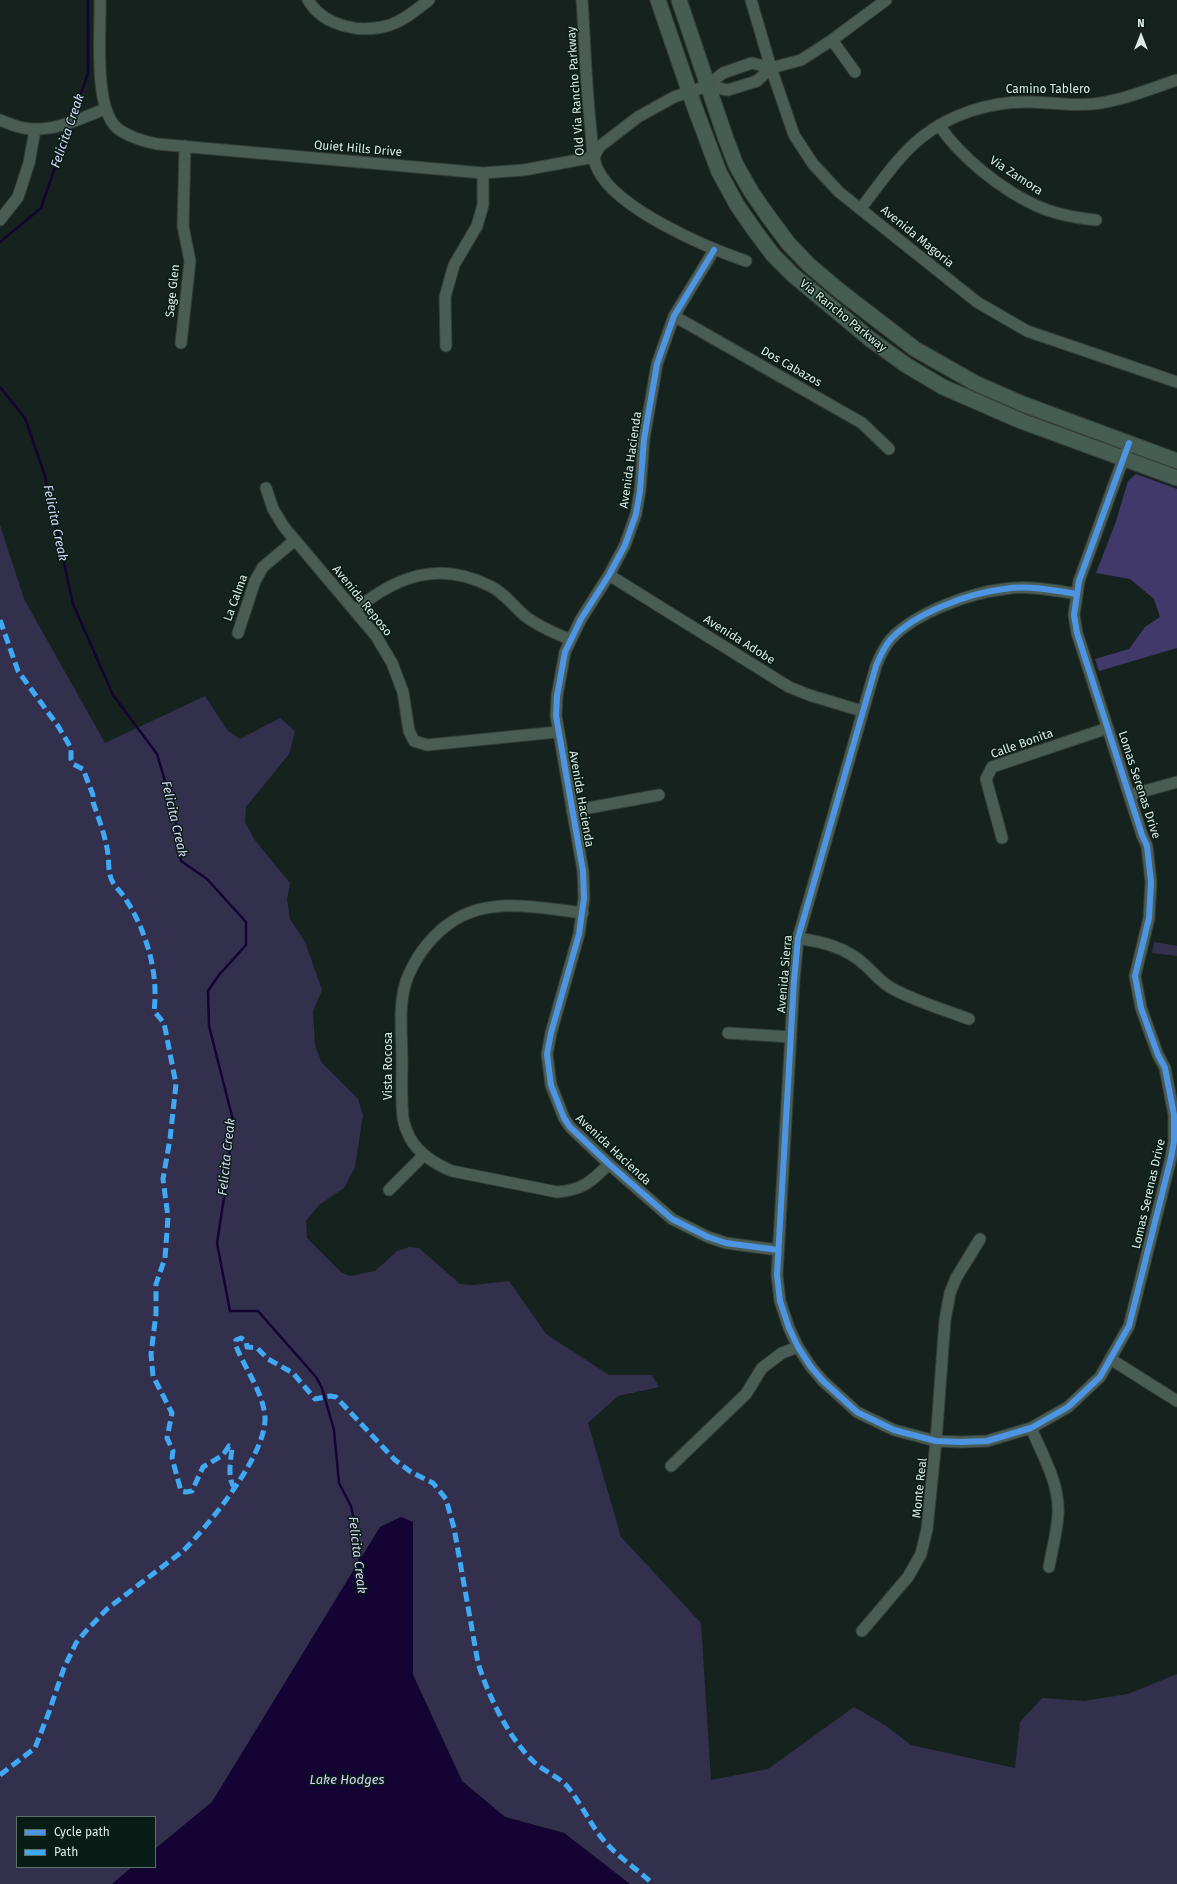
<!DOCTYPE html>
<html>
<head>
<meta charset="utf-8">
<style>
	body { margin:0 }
	#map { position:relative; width:1177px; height:1884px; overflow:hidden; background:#16221d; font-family:"Fira Sans",sans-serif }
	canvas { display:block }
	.legend { position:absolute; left:16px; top:1816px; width:140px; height:52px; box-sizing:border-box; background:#071d15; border:1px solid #5d7068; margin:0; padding:5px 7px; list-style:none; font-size:12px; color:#deece5 }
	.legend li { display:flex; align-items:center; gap:8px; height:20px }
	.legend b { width:20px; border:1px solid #5d7068 }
	.north { position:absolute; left:1121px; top:16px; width:40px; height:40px; -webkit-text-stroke:3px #071d15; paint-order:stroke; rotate:0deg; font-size:11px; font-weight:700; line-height:16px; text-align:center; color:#deece5 }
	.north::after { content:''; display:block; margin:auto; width:14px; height:18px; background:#deece5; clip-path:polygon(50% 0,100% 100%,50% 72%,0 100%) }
</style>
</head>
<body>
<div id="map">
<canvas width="1177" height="1884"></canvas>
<ul class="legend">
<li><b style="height:5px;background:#4d94e3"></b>Cycle path</li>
<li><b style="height:5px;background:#3fa9f5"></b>Path</li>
</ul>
<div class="north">N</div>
</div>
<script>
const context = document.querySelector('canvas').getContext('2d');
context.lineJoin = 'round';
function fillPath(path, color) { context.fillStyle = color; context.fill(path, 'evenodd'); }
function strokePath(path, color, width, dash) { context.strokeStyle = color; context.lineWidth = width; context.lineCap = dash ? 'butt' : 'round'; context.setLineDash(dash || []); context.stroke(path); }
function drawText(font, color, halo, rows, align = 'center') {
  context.font = font + ' "Fira Sans",sans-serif'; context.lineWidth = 3; context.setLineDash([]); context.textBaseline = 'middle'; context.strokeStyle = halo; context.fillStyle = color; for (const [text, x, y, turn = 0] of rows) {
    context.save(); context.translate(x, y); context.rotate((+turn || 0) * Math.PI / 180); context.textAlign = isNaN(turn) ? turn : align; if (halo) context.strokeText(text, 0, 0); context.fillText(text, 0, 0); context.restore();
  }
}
fillPath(new Path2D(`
	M0,525l24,74 81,144 100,-47 23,35 12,8 40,-21 15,13 -6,23 -43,53 -1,15 9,17 36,44 -3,16 3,20 15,23 17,48 -9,21 2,35 7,17 36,36 5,16 -8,52 -11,21 -25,17 -13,16 1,17 34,34 9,4 25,-5 22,-20 12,-4 10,1 41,36 13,1 36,-4 37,53 63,41h43l7,12 -41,9 -30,27 33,114 80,86 10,157 57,-11 86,-62 31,18 26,20 104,23 5,-46 22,-24 42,3 44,-7 49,-20v210h-547l-66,-51 -59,-16 -43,-36 -49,-106v-153l-12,-5 -21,10 -168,275 -57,47v-32h-138v50h115l-20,17h-112z
	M1154,942l23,4v10l-25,-3z`), '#33304d');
fillPath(new Path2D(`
	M1136,474l41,15v159l-78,23 -4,-12 34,-10 16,-22 15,-10 -6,-18 -24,-20 -34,-6 19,-49 13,-43z`), '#42396b');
fillPath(new Path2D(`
	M401,1517l12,5v153l49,106 43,36 59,16 66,51h-518l20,-17h23v-18l57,-47 168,-275z`), '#130433');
strokePath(new Path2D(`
	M72,119l16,-46v-73
	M0,242l41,-34 28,-81
	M0,387l25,31 20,58 28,128 40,91 44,59 18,61 6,46 26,18 39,43v23l-27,30 -11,16 1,35 24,94 -7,65 -9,58 13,68h28l58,66 6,11 12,42 5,53 12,23 6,29 3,28`), '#130433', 2.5);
const minor = new Path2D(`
	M100,0c1,32 -7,106 17,128 11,9 26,13 40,16l326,29 41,-3 70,-13 5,-10 39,-30 36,-20 33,-11 16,-13 29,-10 19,5
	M308,0c16,27 54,34 82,25 15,-5 27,-16 39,-25
	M582,0c3,44 4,88 9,131 1,12 1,28 7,39 19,39 107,77 148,91
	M751,0l20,68 23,67 19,29 26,28 138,110 50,29 150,51
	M832,40l23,32
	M707,86l21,4 29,-9 14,-13 30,-8 31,-20 54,-40
	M0,120c8,3 16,7 24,8 27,5 56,-9 81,-19
	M939,125c21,32 63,65 98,81 18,8 40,12 59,14
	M861,208c19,-24 37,-52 61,-71 29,-23 67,-35 104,-35 22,0 44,4 67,2 28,-3 57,-15 84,-24
	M0,220l18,-23 11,-34 6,-33
	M714,250l-40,66 -17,48 -13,75 -4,52 -4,23 -11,31 -16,30 -28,44 -16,33 -8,44 -1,20 27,155 1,27 -5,36 -28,99 -4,21 4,31 13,33 6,9 39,37 63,55 36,18 18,6 52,7
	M674,316l188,107 27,26
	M181,343l9,-82 -7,-35 2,-80
	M446,346l-1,-49 9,-32 23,-39 6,-21v-32
	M266,488l7,21 11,18 92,109 16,27 11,29 6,39 5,10 13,4 130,-13
	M609,575l180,112 20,8 53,16
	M1077,594c-24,-4 -49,-9 -73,-5 -35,4 -89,24 -113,50 -7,8 -11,17 -15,27l-78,272 -4,43 -17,294 3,26 9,27 9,19 13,20 12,14 34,31 37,18 42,11 25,1 26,-1 44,-13 37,-21 32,-30 29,-51 42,-168 3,-17v-26l-9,-47 -7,-13 -17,-47 -6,-32 14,-58 2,-36 -4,-36 -5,-11 -65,-202 -3,-18 5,-34 50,-138
	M355,610c42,-34 84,-50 135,-24 15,7 23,20 35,30 14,11 30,17 46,24
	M238,633l17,-52 8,-14 32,-27
	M1130,795l47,-13
	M572,811l87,-16
	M1002,838l-16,-59 6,-12 116,-39
	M583,913c-42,-5 -92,-17 -130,8 -20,13 -34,31 -44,53 -12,26 -7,59 -7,87 0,19 -1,38 1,57 1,6 4,14 7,20 9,16 25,26 42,33l105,21c26,-2 35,-11 52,-28
	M798,938c24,4 48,9 67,27 10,9 17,19 30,25 23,12 50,20 74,29
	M728,1033l63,4
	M389,1190l35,-35
	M1112,1360l65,41
	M1031,1428c12,28 29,56 27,87 -1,17 -6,35 -9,52
	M671,1466l75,-72 16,-26 20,-15 16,-6
	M862,1631l46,-54 13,-23 6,-25 9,-88 9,-121 5,-27 6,-15 24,-39`);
const major = new Path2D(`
	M658,0l37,108 24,64 18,33 18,26 18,24 20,20 77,64 36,26 37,22 78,34 156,57
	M679,0l47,139 10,26 16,28 16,23 20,27 21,22 32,27 74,57 60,34 48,21 154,57`);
strokePath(minor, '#333d39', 13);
strokePath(major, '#333d39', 17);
strokePath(minor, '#4a5d55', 11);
strokePath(major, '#455d53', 15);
strokePath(new Path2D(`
	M0,620l18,51 40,55 13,22v11l2,5 10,5 10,26v7c5,15 11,30 14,46 2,9 1,19 3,27 2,10 10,15 15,23 21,32 34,75 29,113l10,12 12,61 -6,55 -7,40 5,38 -3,41 -9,26v30l-5,40 2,22 19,37 -5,25 6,13 -1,7 9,33 5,1 6,-1 11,-24 20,-12 6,-9 3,2c-1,11 -5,30 2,39
	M0,1775l35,-27 14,-36 15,-44 12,-25 10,-12 21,-22 76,-58c26,-26 84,-97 82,-134 -2,-25 -20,-48 -29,-71v-6l5,-2 5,3 1,6 10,1 11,11 25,14 22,26 15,-3 6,1 59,63 16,12 22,11 13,16 8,29 24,135c10,32 30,74 55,98 10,10 25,15 34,25 15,18 24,41 40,58 14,15 31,26 46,40`), '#3fa9f5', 5, [10, 5]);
strokePath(new Path2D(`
	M714,250l-40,66 -17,48 -13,75 -4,52 -4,23 -11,31 -16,30 -28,44 -16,33 -8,44 -1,20 27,155 1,27 -5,36 -28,99 -4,21 4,31 13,33 6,9 39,37 63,55 36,18 18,6 52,7
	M1077,594c-24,-4 -49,-9 -73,-5 -35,4 -89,24 -113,50 -7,8 -11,17 -15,27l-78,272 -4,43 -17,294 3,26 9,27 9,19 13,20 12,14 34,31 37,18 42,11 25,1 26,-1 44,-13 37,-21 32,-30 29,-51 42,-168 3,-17v-26l-9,-47 -7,-13 -17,-47 -6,-32 14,-58 2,-36 -4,-36 -5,-11 -65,-202 -3,-18 5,-34 50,-138`), '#4d94e3', 6);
drawText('12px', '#deece5', '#071d15', [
	["Camino Tablero",1048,90],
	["Old Via Rancho Parkway",576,91,-94],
	["Quiet Hills Drive",358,149,5],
	["Via Zamora",1016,176,33],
	["Avenida Magoria",917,237,39],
	["Sage Glen",173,291,-84],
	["Via Rancho Parkway",843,316,39],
	["Dos Cabazos",791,367,30],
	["Avenida Hacienda",631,460,-82],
	["La Calma",236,598,-70],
	["Avenida Reposo",362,601,51],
	["Avenida Adobe",739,640,32],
	["Calle Bonita",1022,744,-20],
	["Lomas Serenas Drive",1139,785,72],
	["Avenida Hacienda",581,799,80],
	["Avenida Sierra",785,974,-85],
	["Vista Rocosa",389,1066,-90],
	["Avenida Hacienda",613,1150,43],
	["Lomas Serenas Drive",1149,1194,-77],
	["Monte Real",920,1488,-84]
]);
drawText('italic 13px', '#d9d4f9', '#071d15', [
	["Felicita Creak",68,131,-71],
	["Felicita Creak",55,523,78],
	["Felicita Creak",174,819,77],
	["Felicita Creak",227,1157,-84],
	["Felicita Creak",357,1555,83],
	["Lake Hodges",347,1780]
]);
</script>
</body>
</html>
